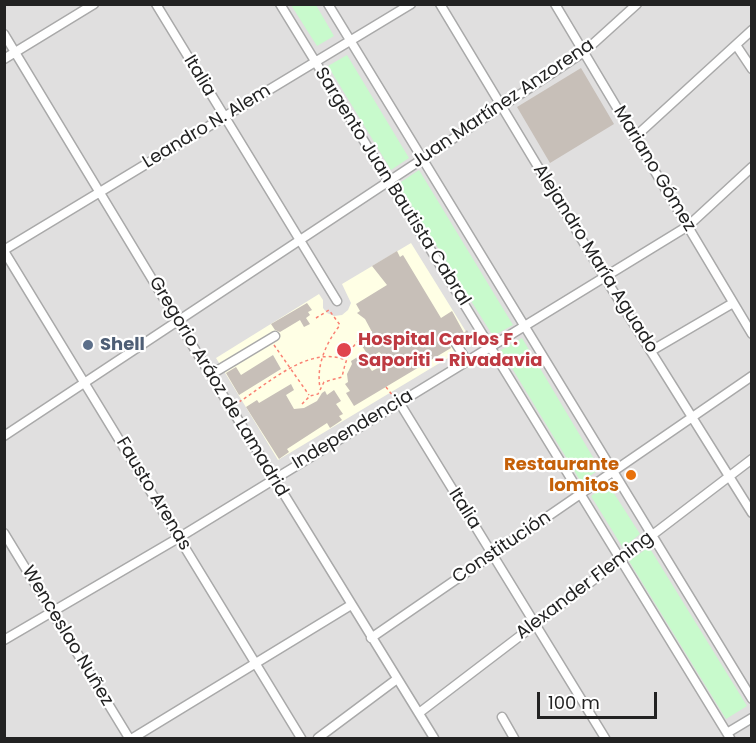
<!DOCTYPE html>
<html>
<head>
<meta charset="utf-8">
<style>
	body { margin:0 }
	#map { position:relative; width:756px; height:743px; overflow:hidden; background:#f2efe9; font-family:Poppins,sans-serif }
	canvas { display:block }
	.frame { position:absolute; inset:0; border:6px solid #222; pointer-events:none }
	.scale { position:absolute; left:537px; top:692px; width:120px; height:27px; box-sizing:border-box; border:3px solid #222; border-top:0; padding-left:8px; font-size:18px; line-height:21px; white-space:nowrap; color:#222; -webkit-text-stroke:4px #fff; paint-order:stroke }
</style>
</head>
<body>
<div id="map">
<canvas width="756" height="743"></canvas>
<div class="frame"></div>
<div class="scale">100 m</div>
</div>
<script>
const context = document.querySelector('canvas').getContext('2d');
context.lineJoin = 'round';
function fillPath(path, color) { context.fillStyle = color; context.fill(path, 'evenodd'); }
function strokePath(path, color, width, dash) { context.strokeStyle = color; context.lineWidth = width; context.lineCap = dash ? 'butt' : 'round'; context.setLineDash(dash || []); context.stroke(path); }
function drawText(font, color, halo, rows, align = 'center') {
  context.font = font + ' Poppins,sans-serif'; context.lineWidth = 4.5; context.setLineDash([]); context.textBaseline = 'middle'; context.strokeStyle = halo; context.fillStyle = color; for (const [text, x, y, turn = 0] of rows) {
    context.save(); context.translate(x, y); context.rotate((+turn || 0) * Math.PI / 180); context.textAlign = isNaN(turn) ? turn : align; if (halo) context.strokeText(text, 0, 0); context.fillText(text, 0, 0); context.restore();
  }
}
fillPath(new Path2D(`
	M5,5h746v733h-746z`), '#e0dfdf');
fillPath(new Path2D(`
	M411,243l62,100 -195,117 -62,-102 103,-64 4,6v8l4,5 7,3 8,-1 6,-5 3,-7 -9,-19z`), '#ffffe5');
fillPath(new Path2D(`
	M291,5h25l18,31 -17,10z
	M347,55l62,103 -18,12 -63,-104z
	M419,170l94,155 -20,11 -95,-152z
	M522,338l78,131 -19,13 -80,-132z
	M608,484l32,50 -17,14 -32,-52z
	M649,547l98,159 -21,13 -97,-158z`), '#c8facc');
fillPath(new Path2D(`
	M581,68l33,56 -64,39 -33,-56z
	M397,251l3,6 3,-2 38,63 11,-7 12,22 3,-3 5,9 -8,5 -8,-10 -6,-1 -3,7 4,8 -97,58 -8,-13 4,-2 -5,-7 3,-2 -1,-8 5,-10 -1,-3 15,-9 -6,-9 12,-8 -3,-2 3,-1 -7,-13 -8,-6 3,-2 -4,-7 31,-19 -15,-19zM379,352l12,9 -19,10 -7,-10z
	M307,303l5,7 -4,2 2,3 -4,3 4,6 -6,3 -4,-7 -20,12 -5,-2 -4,-6z
	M273,355l8,14 -42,26 -13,-22 10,-6 5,8z
	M291,384l3,6 -8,5 8,14 10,-1 13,-7 5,-8 3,-2 2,4 7,-5 7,11 -5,3 7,10 -4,2 3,4 -12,8 -3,-5 -40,26 2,3 -10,7 -33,-52 11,-7 2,3z`), '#c7bfb8');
const minor = new Path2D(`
	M156,4l181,297
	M280,4l450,734
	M328,4l424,695
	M440,4l165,274 147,235
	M555,4l197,330
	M4,34l174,288 256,416
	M736,45l16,24
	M4,59l90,-55
	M635,137l117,-107
	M4,250l407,-246
	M4,251l297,487
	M453,339l14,22
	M651,351l82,-48
	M210,375l65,-39
	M399,402l206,336
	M4,436l580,-384 53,-48
	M4,533l125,205
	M371,638l381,-262
	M4,640l176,-103 508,-311 64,-59
	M419,713l333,-254
	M502,717l12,21
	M727,733l25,-15
	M133,738l218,-133
	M318,738l79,-59`);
strokePath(minor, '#a9a9a9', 11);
strokePath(new Path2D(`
	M316,318l13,-8 11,15c-14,18 -24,40 -20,63
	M274,345l35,50
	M386,387l7,9
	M239,402c30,-19 70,-57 107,-42
	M302,404l8,-8 8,-2 6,-12 18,-5c4,-18 8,-32 24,-42`), '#fa8072', 1.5, [3, 3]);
strokePath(minor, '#fff', 8);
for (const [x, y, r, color] of [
	[88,345,6,"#5c6f8a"],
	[344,350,8,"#e0444e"],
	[631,475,6,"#e8710a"]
]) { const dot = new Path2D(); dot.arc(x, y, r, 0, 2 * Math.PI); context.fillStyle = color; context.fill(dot); strokePath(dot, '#fff', 2); }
drawText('18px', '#222', '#fff', [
	["Italia",199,76,59],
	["Juan Martínez Anzorena",503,104,-34],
	["Leandro N. Alem",207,127,-31],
	["Mariano Gómez",654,169,59],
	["Sargento Juan Bautista Cabral",392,187,58],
	["Alejandro María Aguado",595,259,58],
	["Gregorio Aráoz de Lamadrid",218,387,59],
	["Independencia",353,430,-31],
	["Fausto Arenas",153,494,59],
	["Italia",464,509,58],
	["Constitución",502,548,-34],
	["Alexander Fleming",585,586,-37],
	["Wenceslao Nuñez",67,636,59]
]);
drawText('bold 18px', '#be3a42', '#fff', [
	["Hospital Carlos F.",358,340],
	["Saporiti - Rivadavia",358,361]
], 'left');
drawText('bold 18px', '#4e5e75', '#fff', [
	["Shell",100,345]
], 'left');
drawText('bold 18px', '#c56008', '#fff', [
	["Restaurante",619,465],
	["lomitos",619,486]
], 'right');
</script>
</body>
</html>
